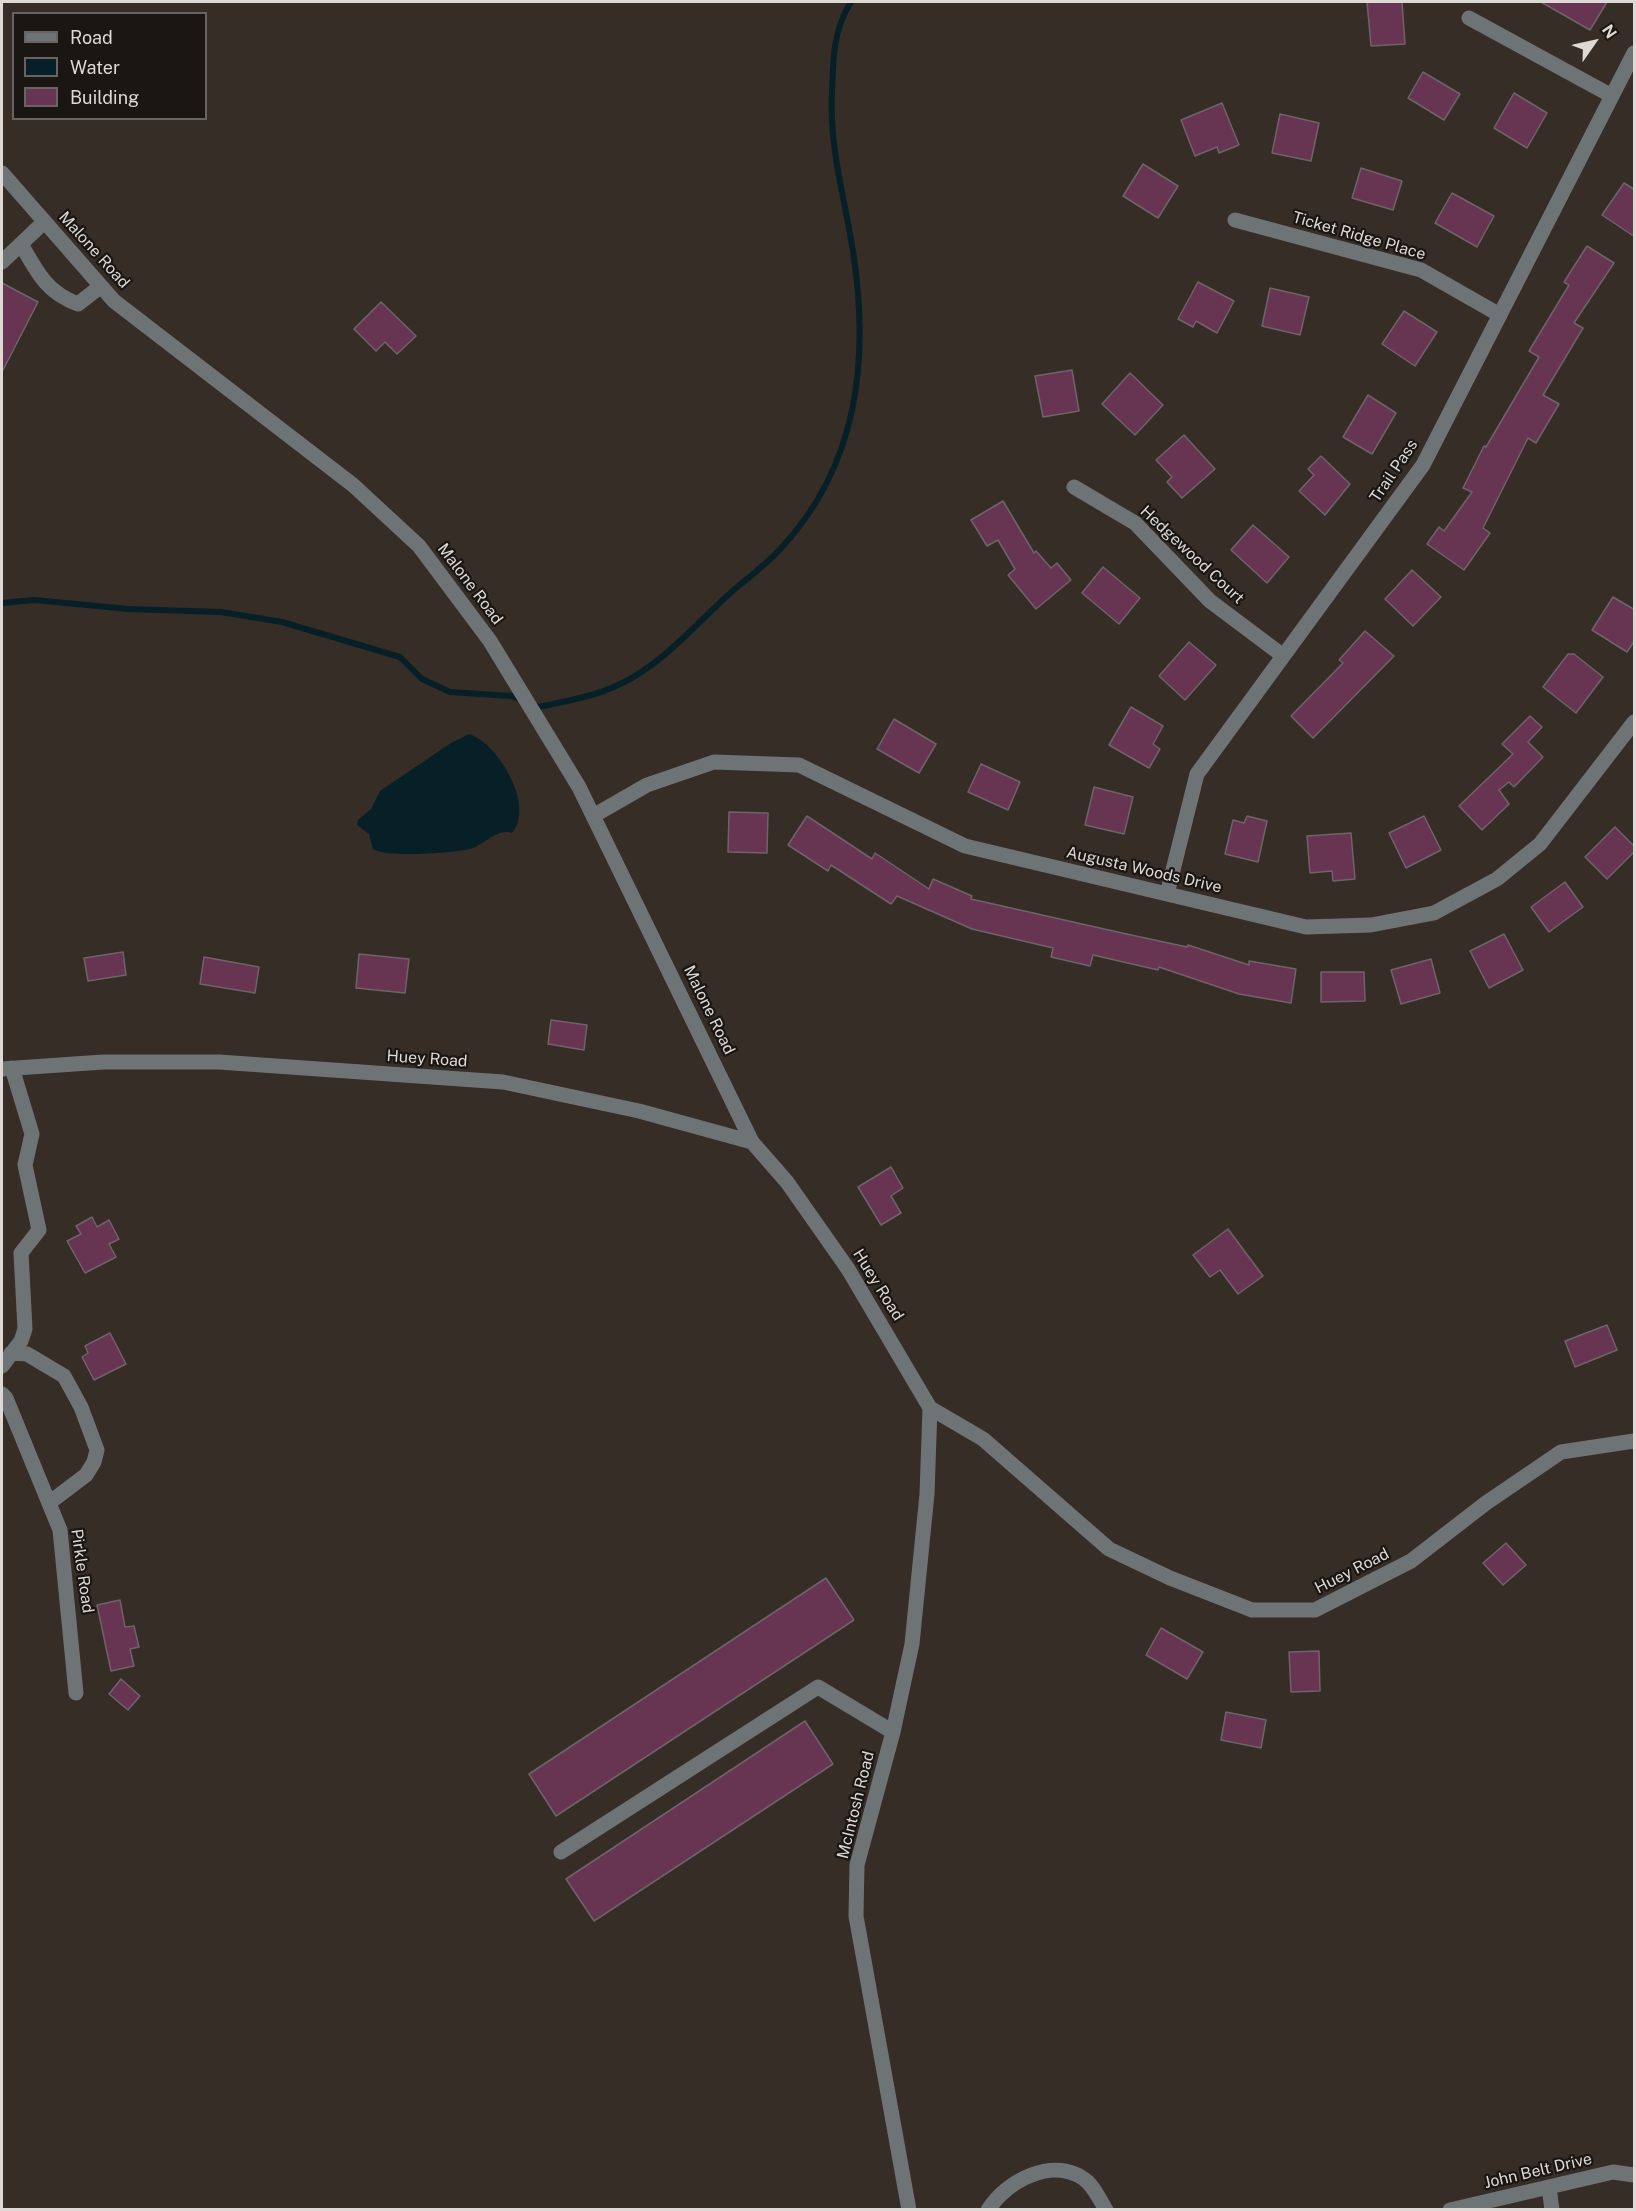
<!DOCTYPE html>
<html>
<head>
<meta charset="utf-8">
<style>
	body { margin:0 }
	#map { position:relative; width:1636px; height:2211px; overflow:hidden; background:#352d26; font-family:"Public Sans",sans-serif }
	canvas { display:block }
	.frame { position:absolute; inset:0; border:3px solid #dfd9d5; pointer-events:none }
	.legend { position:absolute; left:12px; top:12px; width:195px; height:108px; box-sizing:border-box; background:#1a1613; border:2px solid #696461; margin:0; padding:8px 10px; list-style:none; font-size:18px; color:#dfd9d5 }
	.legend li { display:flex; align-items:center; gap:12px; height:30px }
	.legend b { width:30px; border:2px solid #696461 }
	.north { position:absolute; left:1564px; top:12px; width:60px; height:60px; -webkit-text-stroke:4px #1a1613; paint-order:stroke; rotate:56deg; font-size:16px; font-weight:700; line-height:24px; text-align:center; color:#dfd9d5 }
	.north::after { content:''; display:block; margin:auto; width:21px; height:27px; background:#dfd9d5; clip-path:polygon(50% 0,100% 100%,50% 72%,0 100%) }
</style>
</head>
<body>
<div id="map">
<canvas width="1636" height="2211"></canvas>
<div class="frame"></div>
<ul class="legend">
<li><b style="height:8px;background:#6e7475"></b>Road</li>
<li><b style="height:16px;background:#071f26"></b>Water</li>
<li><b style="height:16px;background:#673552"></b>Building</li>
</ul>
<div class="north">N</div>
</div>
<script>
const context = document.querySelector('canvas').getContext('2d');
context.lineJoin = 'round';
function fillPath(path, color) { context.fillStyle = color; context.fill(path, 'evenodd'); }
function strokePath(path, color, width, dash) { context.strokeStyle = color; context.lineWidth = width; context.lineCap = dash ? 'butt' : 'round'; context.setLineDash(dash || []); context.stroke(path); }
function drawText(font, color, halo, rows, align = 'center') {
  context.font = font + ' "Public Sans",sans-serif'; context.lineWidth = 4.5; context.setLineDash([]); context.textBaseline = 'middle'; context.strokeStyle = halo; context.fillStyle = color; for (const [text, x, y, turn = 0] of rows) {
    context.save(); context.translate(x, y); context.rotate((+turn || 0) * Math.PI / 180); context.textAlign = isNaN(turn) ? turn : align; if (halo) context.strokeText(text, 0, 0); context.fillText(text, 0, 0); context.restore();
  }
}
fillPath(new Path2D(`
	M469,734c28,8 67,72 43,99 -16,-5 -27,12 -42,16 -18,4 -83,9 -97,0l-4,-15 -12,-9 1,-5 13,-11 9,-18 71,-48z`), '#071f26');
strokePath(new Path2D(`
	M2,603l32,-3 95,9 92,3 61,10 118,35 22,22 28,13 62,4 9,4
	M534,705l5,2c26,-6 54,-10 79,-22 45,-20 81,-65 118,-97 16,-13 33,-26 47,-42 74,-81 86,-183 71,-288 -8,-56 -25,-108 -22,-165 1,-33 1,-63 19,-91`), '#071f26', 6);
const building = new Path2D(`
	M1367,2h35l3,42 -34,2z
	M1541,2h66l-17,28z
	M1423,72l37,22 -16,26 -36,-22z
	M1514,93l33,20 -20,35 -33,-20z
	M1222,103l17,42 -20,8 -2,-6 -22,9 -14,-36z
	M1280,114l39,9 -8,38 -39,-8z
	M1143,164l35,22 -20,32 -35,-22z
	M1361,168l41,13 -9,29 -41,-12z
	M1624,183l11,7v47l-33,-22z
	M1452,193l42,23 -17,31 -42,-24z
	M1587,246l27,17 -40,60 9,5 -40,67 16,9 -23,39 -8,-5 -45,90 7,5 -26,37 -37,-26 12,-17 5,4 28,-39 -9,-4 21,-42 2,1 53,-90 -10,-6 40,-66 -5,-3z
	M1198,282l36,19 -17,32 -21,-12 -3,6 -15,-8z
	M2,283l36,19 -36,70z
	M1270,288l39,9 -9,38 -38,-9z
	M381,302l35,34 -19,18 -12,-12 -9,9 -22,-22z
	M1404,311l33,21 -22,34 -33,-22z
	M1072,370l7,41 -36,6 -8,-41z
	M1130,373l33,32 -28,30 -33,-31z
	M1368,395l28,18 -24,41 -29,-17z
	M1184,435l31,34 -33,29 -15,-16 5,-5 -16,-17z
	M1321,456l29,28 -25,31 -26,-24 15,-16 -6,-6z
	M1003,501l31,52 2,-2 15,17 6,-5 14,17 -35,29 -28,-34 7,-6 -17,-29 -11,6 -16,-26z
	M1253,525l36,32 -22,26 -36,-33z
	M1103,567l37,31 -21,26 -37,-31z
	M1412,570l29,27 -28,29 -28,-27z
	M1613,597l22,13v30l-8,12 -35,-22z
	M1365,631l29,25 -81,82 -22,-22 52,-53 -4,-3z
	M1189,642l27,23 -31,35 -26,-24z
	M1568,654h6l29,23 -27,36 -33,-26z
	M1131,707l32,19 -10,18 7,5 -11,19 -40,-23z
	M1530,716l12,11 -14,15 15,15 -29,30 -5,-5 -10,8 10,14 -27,26 -23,-24 54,-52 -11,-10z
	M894,719l42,25 -17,29 -42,-24z
	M981,764l39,18 -12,28 -40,-18z
	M1094,787l39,10 -9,37 -39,-9z
	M729,812l39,1 -1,40 -39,-1z
	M807,816l65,43 3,-6 54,36 4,-10 39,17 -1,3 151,34 65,14 1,-2 61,20v-4l47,8 -5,34 -52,-9 -80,-27 -1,3 -65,-15 -3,11 -39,-9 2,-9 -81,-19 -75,-33 -6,8 -60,-39 -3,6 -40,-26z
	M1247,816l20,5 -9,41 -33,-8 8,-34 11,3z
	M1424,816l17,34 -35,18 -17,-35z
	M1615,827l20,20v4l-28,28 -22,-22z
	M1351,833l4,46 -22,2 -1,-10 -22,2 -3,-37z
	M1565,882l18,25 -34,25 -18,-25z
	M1504,934l19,36 -34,18 -19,-37z
	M123,952l3,23 -38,6 -4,-23z
	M359,954l50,5 -4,34 -49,-5z
	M204,957l55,10 -4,26 -55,-9z
	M1431,959l9,34 -39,11 -10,-34z
	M1321,972h43l1,29 -44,1z
	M551,1020l36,5 -3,25 -36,-6z
	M891,1167l12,21 -12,8 10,17 -20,12 -23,-38z
	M92,1217l5,10 12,-7 10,19 -10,5 7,13 -31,16 -18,-32 14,-7 -5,-8z
	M1228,1229l35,47 -25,18 -18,-24 -10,7 -17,-22z
	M1607,1325l10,25 -42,17 -10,-26z
	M110,1333l16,31 -32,16 -12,-23 6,-4 -3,-7z
	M1506,1543l20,22 -23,20 -20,-22z
	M826,1578l28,42 -298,196 -27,-42z
	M120,1600l5,27 9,-1 5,21 -9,2 4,17 -23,5 -14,-66z
	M1161,1628l42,24 -16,27 -41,-24z
	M1319,1651l1,40 -29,1 -2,-40z
	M121,1679l19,17 -12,14 -19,-16z
	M1226,1712l40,8 -5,28 -40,-8z
	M805,1721l28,43 -239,157 -28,-42z`);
fillPath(building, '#673552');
strokePath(building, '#6f6369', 1.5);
strokePath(new Path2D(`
	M1469,18l143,78
	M2,173l112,128 239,184 66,61 71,95 89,146 173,355
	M1235,220l186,50 79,45
	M21,244c16,28 25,48 57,60l23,-18
	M2,262l42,-40
	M1074,487l61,36 75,78 72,54
	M593,816l54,-31 67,-23 85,3 166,81 341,81 65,-2 63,-12 63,-34 43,-35 94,-122
	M1167,894l30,-120 226,-309 211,-412
	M2,1069l101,-7h116l284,20 136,29 113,31 35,40 61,87 82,139 53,31 126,110 61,29 82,32h63l96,-49 75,-58 75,-51 73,-11
	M11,1353l16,1 37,22 17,31 16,43 -3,12 -8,13 -37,28
	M2,1366l19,-25 4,-12 -4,-76 18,-23 -14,-65 7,-31 -20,-66
	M2,1394l4,4 54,132 16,163
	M561,1852l257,-165 75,45
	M1549,2187l3,23
	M909,2210l-53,-294 1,-51 36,-133 19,-88 15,-150 3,-86
	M988,2210c19,-30 65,-53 96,-31 9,6 16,21 22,31
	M1450,2210l163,-38 21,3`), '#6e7475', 15);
drawText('16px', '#dfd9d5', '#1a1613', [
	["Ticket Ridge Place",1359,236,16],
	["Malone Road",94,250,48],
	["Trail Pass",1394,471,-56],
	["Hedgewood Court",1192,555,43],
	["Malone Road",470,584,53],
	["Augusta Woods Drive",1144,870,13],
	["Malone Road",709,1010,64],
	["Huey Road",427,1059,4],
	["Huey Road",878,1285,58],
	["Pirkle Road",82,1571,82],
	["Huey Road",1352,1571,-27],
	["McIntosh Road",856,1805,-76],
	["John Belt Drive",1538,2171,-13]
]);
</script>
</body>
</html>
